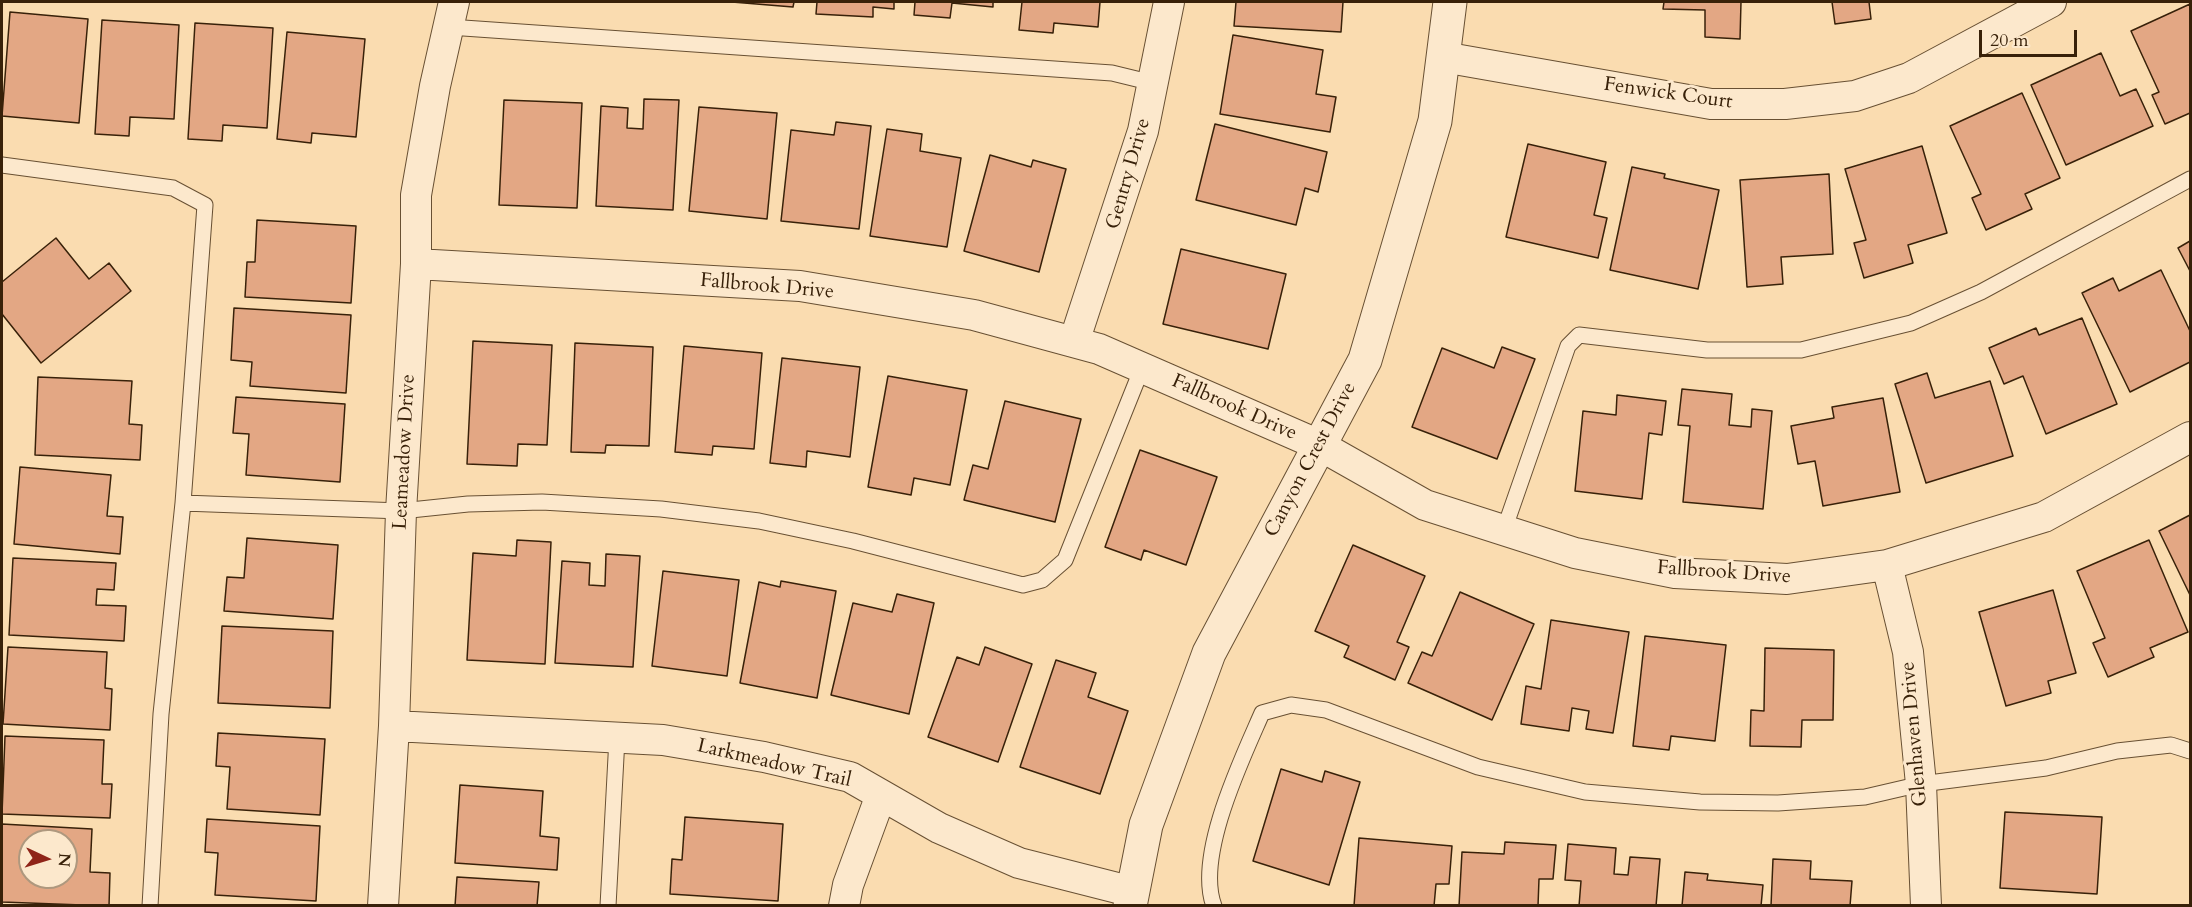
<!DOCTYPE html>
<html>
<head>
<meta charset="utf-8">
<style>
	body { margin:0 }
	#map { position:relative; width:2192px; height:907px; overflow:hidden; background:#fadcb0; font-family:Cardo,serif }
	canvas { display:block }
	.frame { position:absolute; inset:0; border:3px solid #382109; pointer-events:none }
	.north { position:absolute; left:18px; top:829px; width:60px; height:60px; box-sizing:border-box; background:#fce8cc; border:2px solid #ae987e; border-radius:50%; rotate:94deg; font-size:16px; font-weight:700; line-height:24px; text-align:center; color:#382109 }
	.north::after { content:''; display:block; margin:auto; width:21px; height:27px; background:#8f2418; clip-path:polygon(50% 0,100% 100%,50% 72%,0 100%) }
	.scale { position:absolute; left:1979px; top:30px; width:98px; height:27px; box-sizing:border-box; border:3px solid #382109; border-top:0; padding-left:8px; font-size:18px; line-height:21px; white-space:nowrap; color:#382109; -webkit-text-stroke:4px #fce8cc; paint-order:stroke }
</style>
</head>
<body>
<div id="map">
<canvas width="2192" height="907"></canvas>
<div class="frame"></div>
<div class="north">N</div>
<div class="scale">20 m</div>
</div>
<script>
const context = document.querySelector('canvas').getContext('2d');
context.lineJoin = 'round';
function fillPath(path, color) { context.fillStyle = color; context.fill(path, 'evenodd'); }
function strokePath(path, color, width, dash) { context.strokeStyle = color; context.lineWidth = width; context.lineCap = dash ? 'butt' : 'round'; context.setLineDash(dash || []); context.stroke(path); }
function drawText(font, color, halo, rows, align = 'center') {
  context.font = font + ' Cardo,serif'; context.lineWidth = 6; context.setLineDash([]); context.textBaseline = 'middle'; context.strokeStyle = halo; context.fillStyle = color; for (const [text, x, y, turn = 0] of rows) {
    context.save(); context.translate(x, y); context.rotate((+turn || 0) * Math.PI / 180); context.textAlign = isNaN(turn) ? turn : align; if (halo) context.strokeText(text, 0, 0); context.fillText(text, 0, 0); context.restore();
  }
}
const building = new Path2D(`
	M732,2h62l-1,5z
	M817,2h77v7l-21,-2v10l-57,-3z
	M915,2h78v5l-41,-4 -2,15 -36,-3z
	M1022,2h78l-2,25 -44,-4 -1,10 -34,-3z
	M1236,2h107l-2,30 -107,-6z
	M1664,2h77l-1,37 -35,-2v-27l-42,-1z
	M1832,2h37l2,17 -36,5z
	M2190,4v109l-25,11 -13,-29 7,-3 -28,-61z
	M10,12l78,7 -9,104 -77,-7z
	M102,20l77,5 -5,94 -44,-2 -1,19 -34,-2z
	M195,23l78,5 -6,100 -44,-3 -1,16 -34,-2z
	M287,32l78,7 -9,98 -44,-4 -1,10 -34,-4z
	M1233,35l90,15 -7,44 20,3 -6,35 -110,-18z
	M2101,53l19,43 16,-7 17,37 -87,39 -35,-80z
	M2022,93l38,85 -35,16 7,15 -46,21 -14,-32 9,-4 -31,-68z
	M644,99l35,1 -6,110 -77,-4 5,-100 27,2 -1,20 16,1z
	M504,100l78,3 -5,105 -78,-3z
	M699,107l78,6 -10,106 -78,-8z
	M836,122l35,4 -12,103 -78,-8 10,-91 43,5z
	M1215,124l112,28 -9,40 -13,-4 -9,37 -100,-25z
	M887,129l35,5 -2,17 41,7 -14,89 -77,-11z
	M1528,144l78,18 -12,53 13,3 -9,40 -92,-21z
	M1922,146l25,87 -39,12 5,18 -49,15 -10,-35 12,-3 -21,-71z
	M990,155l41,12 2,-7 33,9 -27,103 -75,-21z
	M1632,167l33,7 -1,4 55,12 -21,99 -88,-19z
	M1829,174l4,80 -52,3 2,27 -36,3 -7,-107z
	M257,220l99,6 -5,77 -106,-6 2,-35h8z
	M56,238l33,41 20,-16 22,28 -90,72 -39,-49v-32z
	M2190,241v30l-12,-23z
	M1181,249l105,25 -18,75 -105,-25z
	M2161,270l29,61v31l-60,30 -48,-99 31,-15 6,13z
	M234,308l117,7 -5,78 -96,-7 2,-24 -21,-2z
	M2082,318l35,86 -71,30 -23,-58 -19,8 -15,-36 47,-20 3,7z
	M473,341l79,4 -5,100 -29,-1 -1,22 -50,-2z
	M575,343l78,4 -4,99 -43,-1 -1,8 -34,-1z
	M684,346l78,7 -8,96 -41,-3 -1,9 -37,-3z
	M1502,347l33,12 -38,100 -85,-32 30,-79 52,20z
	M782,358l78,9 -10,90 -43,-6 -1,16 -36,-4z
	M1927,373l8,25 55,-17 23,75 -87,27 -31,-99z
	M888,376l79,14 -17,95 -36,-7 -3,17 -43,-8z
	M38,377l94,4 -3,43 13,1 -2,35 -105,-5z
	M1682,389l50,5 -3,31 22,2 1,-18 20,2 -9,98 -80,-7 7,-76 -12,-1z
	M1617,395l49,6 -4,34 -13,-2 -7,66 -67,-8 8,-80 33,4z
	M236,397l109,7 -5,78 -94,-7 3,-41 -16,-1z
	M1883,398l17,94 -77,14 -8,-45 -17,3 -7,-38 43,-8 -2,-11z
	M1005,401l76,18 -26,103 -91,-22 9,-35 15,4z
	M1140,450l77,27 -31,88 -42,-15 -3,10 -36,-13z
	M20,467l91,8 -4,41 16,1 -3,37 -106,-10z
	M2190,515v80l-31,-64z
	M247,538l91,7 -5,74 -109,-8 3,-34 17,1z
	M517,540l34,2 -6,122 -78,-4 6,-107 43,3z
	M2149,540l39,92 -38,16 4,9 -46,20 -15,-34 12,-5 -28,-67z
	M1353,545l72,31 -28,66 12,5 -14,33 -51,-23 5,-11 -34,-15z
	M606,554l34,2 -7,111 -78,-4 7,-102 28,2 -1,22 16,1z
	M13,558l103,5 -2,27 -17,-1 -1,16 30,1 -2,35 -115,-6z
	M663,571l76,9 -12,96 -75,-10z
	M781,581l55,10 -19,107 -77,-15 19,-101 21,5z
	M2053,590l23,83 -28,8 3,12 -45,13 -27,-94z
	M1460,592l74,32 -42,96 -84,-37 14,-31 10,4z
	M897,594l37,9 -25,111 -78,-19 22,-92 39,9z
	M1551,620l78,12 -16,101 -27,-4 3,-18 -17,-3 -3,23 -48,-7 5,-38 15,3z
	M222,626l111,5 -3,77 -112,-5z
	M1645,636l81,9 -11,96 -44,-5 -2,14 -36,-4z
	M8,647l99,5 -2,36 7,1 -2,41 -107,-6z
	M985,647l47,17 -34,98 -70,-25 29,-80 22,8z
	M1765,648l69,2 -1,70h-31l-1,27 -51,-1 1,-36 13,1z
	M1056,660l40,13 -8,24 40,14 -28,83 -80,-27z
	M218,733l107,6 -5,76 -93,-6 3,-42 -14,-1z
	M5,736l99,4 -2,44h10l-2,34 -108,-4z
	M1281,769l41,13 3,-11 35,11 -31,103 -76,-24z
	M460,785l83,6 -3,45 19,2 -2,32 -102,-7z
	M2005,812l97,5 -5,77 -97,-6z
	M685,817l98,7 -5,77 -108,-7 2,-35 10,1z
	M207,819l113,7 -4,75 -101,-6 3,-42 -13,-1z
	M2,824l90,5 -2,43 20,1 -1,33 -107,-4zM30,841h36v36h-36z
	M1359,838l93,8 -3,38h-13l-2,22h-80z
	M1505,842l51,3 -3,34h-14l-1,27h-79l3,-54 42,2z
	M1568,844l48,4 -2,26 14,1 2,-18 30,2 -4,47h-77l2,-25 -16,-1z
	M1773,859l38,2 -1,18 42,2 -2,25h-79z
	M1685,872l23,2 -1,6 56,5 -2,21h-79z
	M457,877l82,5 -2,24h-82z`);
fillPath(building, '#e3a784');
strokePath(building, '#382109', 1.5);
const service = new Path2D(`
	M449,27l663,46 41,10
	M2,165l171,23 32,17 -22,298 -22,211 -11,192
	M183,503l218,8 67,-7 74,-2 119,7 98,12 94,20 170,44 19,-5 23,-20 77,-192
	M1504,530l64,-184 11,-11 128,15h94l110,-27 70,-31 209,-113
	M608,906l9,-168
	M1214,906c-19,-50 28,-147 48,-193l29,-8 35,5 152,57 107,25 115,10 78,1 87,-6 56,-13 125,-16 71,-17 54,-6 19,6`);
const minor = new Path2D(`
	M1443,57l268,47h74l70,-8 54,-18 142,-76
	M416,264l384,22 174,29 125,34 220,96 106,60 150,48 100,20 112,6 100,-14 157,-48 146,-80
	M1074,342l69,-211 26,-129
	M1887,565l21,87 13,132 5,122
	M394,726l269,14 101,17 86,20 89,51 80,35 114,29
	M383,906l11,-180 7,-215 15,-247v-69l19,-109 19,-84
	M844,906l4,-21 33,-90`);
const tertiary = new Path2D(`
	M1130,906l16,-81 63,-172 156,-293 70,-239 15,-119`);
strokePath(service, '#685033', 17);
strokePath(minor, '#685033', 32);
strokePath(tertiary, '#685033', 35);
strokePath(service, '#fce8cc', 15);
strokePath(minor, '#fce8cc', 30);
strokePath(tertiary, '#fce8cc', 33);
drawText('20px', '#382109', '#fce8cc', [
	["Fenwick Court",1668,94,8],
	["Gentry Drive",1129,174,-74],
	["Fallbrook Drive",767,287,5],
	["Fallbrook Drive",1234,408,24],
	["Leameadow Drive",405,452,-87],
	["Canyon Crest Drive",1311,460,-62],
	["Fallbrook Drive",1724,573,4],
	["Glenhaven Drive",1915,734,-95],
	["Larkmeadow Trail",774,764,13]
]);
</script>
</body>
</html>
